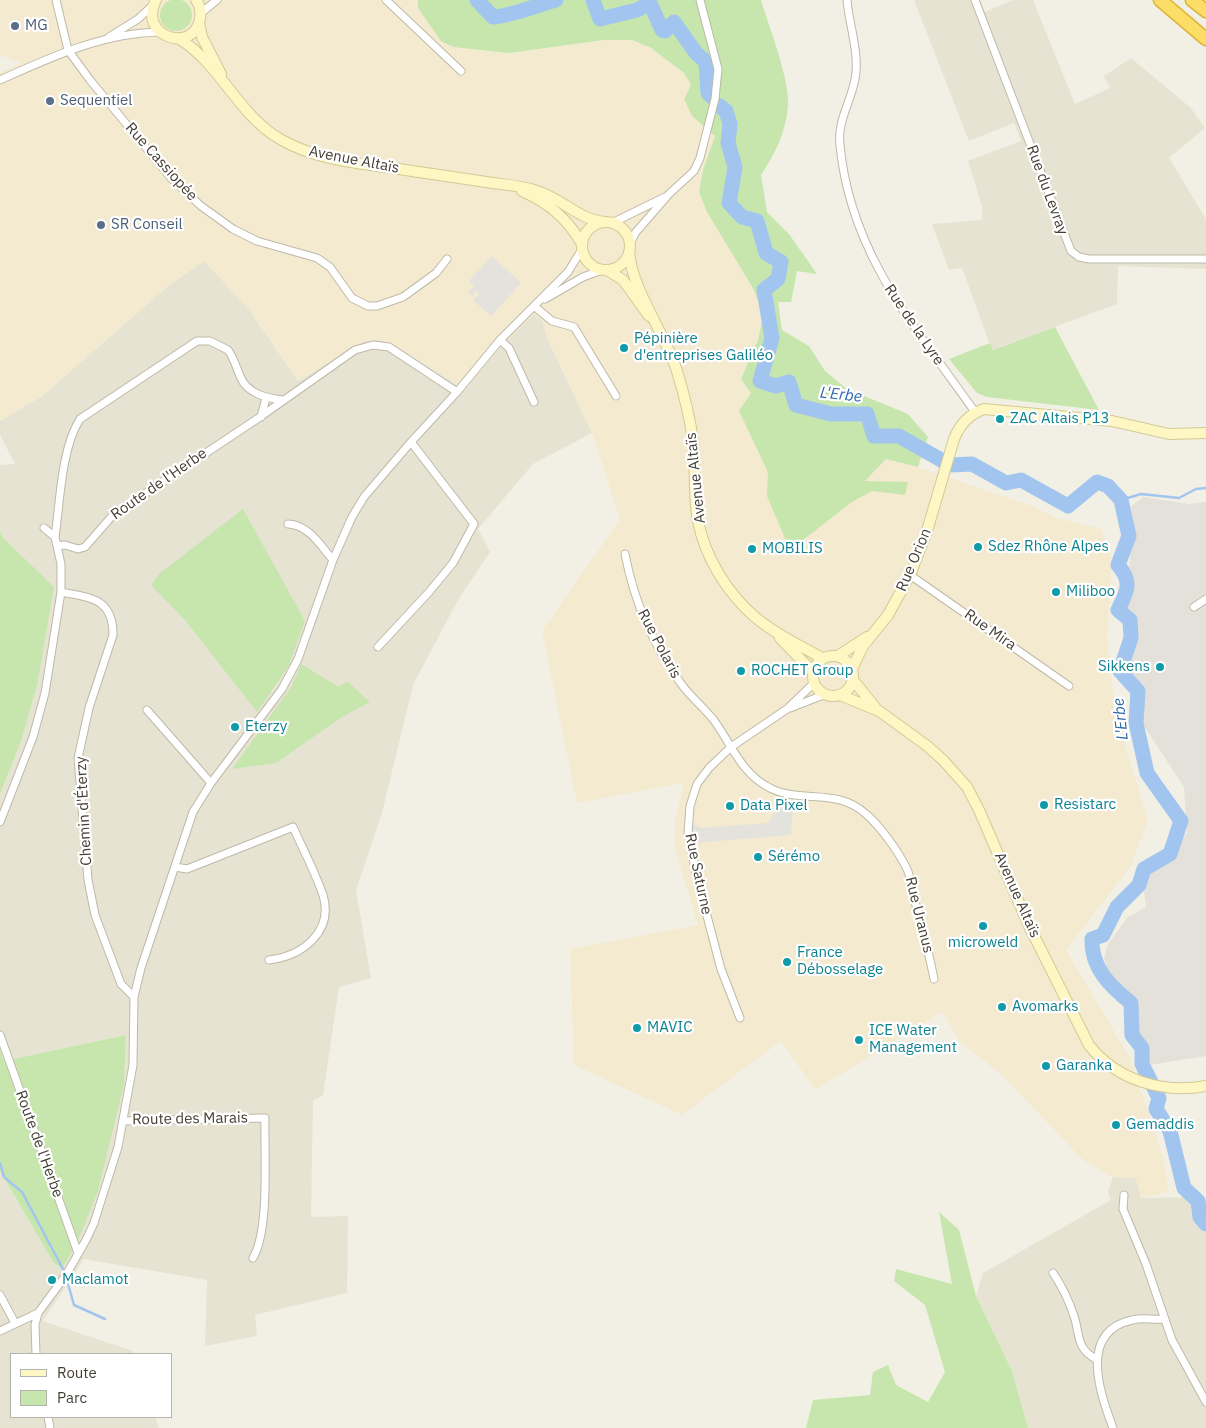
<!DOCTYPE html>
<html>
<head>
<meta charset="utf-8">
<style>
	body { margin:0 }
	#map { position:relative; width:1206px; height:1428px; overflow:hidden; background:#f2f0e5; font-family:"IBM Plex Sans",sans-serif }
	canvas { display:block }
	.legend { position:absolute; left:10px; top:1353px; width:162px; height:65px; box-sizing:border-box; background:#fff; border:1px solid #b5b3ae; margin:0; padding:6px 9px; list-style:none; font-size:15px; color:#454035 }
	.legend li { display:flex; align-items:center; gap:10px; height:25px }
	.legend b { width:25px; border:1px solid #b5b3ae }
</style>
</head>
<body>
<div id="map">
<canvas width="1206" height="1428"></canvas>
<ul class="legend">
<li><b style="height:6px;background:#fef7c4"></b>Route</li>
<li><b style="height:14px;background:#c6e6ae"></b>Parc</li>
</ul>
</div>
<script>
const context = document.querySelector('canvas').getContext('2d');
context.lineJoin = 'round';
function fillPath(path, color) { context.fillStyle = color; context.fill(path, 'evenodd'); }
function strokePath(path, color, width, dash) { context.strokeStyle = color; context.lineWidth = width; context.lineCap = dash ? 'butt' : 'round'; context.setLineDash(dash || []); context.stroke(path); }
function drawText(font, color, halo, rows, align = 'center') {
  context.font = font + ' "IBM Plex Sans",sans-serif'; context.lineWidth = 4.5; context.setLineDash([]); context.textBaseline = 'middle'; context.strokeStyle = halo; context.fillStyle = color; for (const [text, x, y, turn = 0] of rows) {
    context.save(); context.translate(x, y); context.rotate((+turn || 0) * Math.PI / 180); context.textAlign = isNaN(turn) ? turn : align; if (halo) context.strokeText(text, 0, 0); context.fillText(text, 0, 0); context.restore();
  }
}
fillPath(new Path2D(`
	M914,0h66l5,12 28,-12h20l42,104 35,-16 -6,-12 27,-18 60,50 14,20 -36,30 37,61v50l-88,-3 -1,38 -125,46 -30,-82 -13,2 -17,-46 50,-4v-14l-14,-45 53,-20 -7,-18 -45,18z
	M204,261l44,47 50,73 67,-40 15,-1 15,5 70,45 32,-39 37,-38 8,7 6,20 44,93 -59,31 -55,65 12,23 -32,48 -45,85 -31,128 -26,77 15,88 -32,9 -16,108 -10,6 -2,116 37,-1 -1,77 -92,22 2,21 -52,10 2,-66 -123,-21 -41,62 90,30 1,3h-123v63h144l4,11h-159v-257l53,91 71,-178 2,-49 -122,26 -4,-12v-255l21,-53 16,-55 -33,-147 -4,-8v-66l15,-1 -15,-29v-14l42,-25 127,-111z
	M1113,1177l23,1 5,20 47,-1 8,21 10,14v196h-178l-16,-57 -36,-75 7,-23 128,-73 -3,-8z`), '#e6e3d3');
fillPath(new Path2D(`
	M0,0h418v8l23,32 12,7 56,6 95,-13h28l19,8 33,25 7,12 -7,14 8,17 23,20 -12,34 -4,22 8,20 47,78 9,26 -5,24 -7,18v34l-11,19 125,70 21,-22 32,8 117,40 21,11 45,11 11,31 -5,78 8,74 33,108 -17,46 -65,84 64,108 34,102 5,32 -28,6 -5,-20 -23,-1 -29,-16 -82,-86 -42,-33 -18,-30 -127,78 -34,-49 -99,74 -108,-50 -4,-116 128,-24 -23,-76v-29l9,-37 -107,20 -35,-172 78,-112 -28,-86 -44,-93 -6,-20 -8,-6 -37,37 -32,39 -70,-45 -15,-5 -15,1 -67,40 -50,-73 -44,-47 -35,24 -127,111 -42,25v-348l21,-10 -21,-8z`), '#f4ead0');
fillPath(new Path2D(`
	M1144,497l44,7 18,-2v554l-57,9 -4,-16 -9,-17 -2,-30 -22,-18 -8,-26 4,-14 19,-26 19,-11 -2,-15 5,-23 19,-6 19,-31 -3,-45 -42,-64 -1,-34 -14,-17 9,-27 1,-18 -11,-20 6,-75 -1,-26z`), '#e4e1da');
fillPath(new Path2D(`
	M160 15a16 16 0 1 1 32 0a16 16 0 1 1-32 0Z
	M418,0h343c8,27 28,77 27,104 -1,26 -13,50 -27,71l6,37 22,22 28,40 -20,-3 -6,31h-13l4,28 27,16 16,25 22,18 61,25 20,23 -10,30 -32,-8 -21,22 43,1 -3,13 -33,-4 -20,11 -62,48 -23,-54 1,-24 -29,-61 12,-18 -10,-14 17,-39 5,-24 -9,-26 -47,-78 -8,-20 4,-22 12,-34 -23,-20 -8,-17 7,-14 -7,-12 -33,-25 -19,-8h-28l-95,13 -56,-6 -12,-6 -23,-33z
	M1055,327l44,83 -112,-13 -10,-4 -28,-34 41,-16 3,7z
	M243,509l62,112 -17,46 -31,45 -72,-92 -34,-35 8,-11z
	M0,531l4,8 50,48 -17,99 -16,55 -21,53z
	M301,664l38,23 8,-6 23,21 -28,15 -66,46 -44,6 60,-83z
	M126,1035l-2,49 -26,107 -18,45 -18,33 -9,-7 -53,-91v-122l4,12z
	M939,1212l20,18 17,66 36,75 16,57h-222l7,-28 57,-5 3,-23 15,-7 8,20 32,17 17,-30 -20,-67 -31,-24 2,-12 56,15z`), '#c6e6ae');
fillPath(new Path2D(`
	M492,256l29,27 -30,33 -18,-16 6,-6 -3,-3 -4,5 -4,-4 6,-6 -5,-5z
	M781,805l12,2 -2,28 -98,8 -1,-21 8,6 69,-5 4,-9z`), '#e3e2dd');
strokePath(new Path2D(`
	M1121,500l20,-6 38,4 17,-9 10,-1
	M0,1163l4,14 18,15 41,77
	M68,1284l6,21 31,14`), '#a2c5ef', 2.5);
strokePath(new Path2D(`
	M477,0l16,17c19,-1 44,-12 63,-17
	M593,0l7,19 37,-9 13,-7 12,27 3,1 9,-9 22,31 10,9 2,31 4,4
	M720,106l6,5 4,13 -2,19 7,24 -6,36 13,14 15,4 9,32 15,9 -3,17 -14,11 8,48 -12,43 16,5 13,-4 7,23 35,9h36l7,22h25l51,29 22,-1 34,19 15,-3 47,26 29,-24 11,4 13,14 8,36 -11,29c15,18 9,26 0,45l12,10 1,18 -11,33 18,20 -2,32 11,50 34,48 -11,33 -26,15 -5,16 -22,22 -14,28 -11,4c-1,29 18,47 39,64l1,32 10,13v16l17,34 -3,11 14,22 14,57 14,13 2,16 6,7`), '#a2c5ef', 15);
const street = new Path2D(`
	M56,0l12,50 22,30 81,98 30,28 32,23 24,12 60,17 13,9 22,31 16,8h9l26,-9 33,-24 11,-14
	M386,0l75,71
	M847,0c2,25 13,54 8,79 -4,23 -18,42 -15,66 10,108 75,182 135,267
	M975,0l96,251 8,6 10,2h117
	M201,13l16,-13
	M109,37l29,-18 15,-14
	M0,80c51,-23 103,-47 159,-48
	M612,223l53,-26
	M630,243l6,-11 33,-38 25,-23 6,-13 15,-59 3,-30 -18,-69
	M545,299l38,-22 19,-7
	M534,306l18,15 22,6 42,69
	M500,340l9,8 25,54
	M261,417l5,-19
	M288,524c21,1 32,21 45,36
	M44,528l11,9
	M57,546l-2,-9c5,-34 6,-88 25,-118l117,-78h13l18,9c6,8 8,17 12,26 7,18 26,22 43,24
	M625,554c9,47 29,93 57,131 9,12 21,22 31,34 18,24 28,55 57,69 31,16 67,-1 96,26 15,13 32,37 41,55 4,9 6,22 8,33 7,25 14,51 19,77
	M910,575l159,111
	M61,592c30,6 52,6 52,43l-24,73 -11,50 10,122 7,35 26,69 13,13
	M1194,607l12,-8
	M378,647l51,-55 24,-29 21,-39 -63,-82
	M790,708l36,-14
	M147,710l64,73
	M0,822l33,-85 12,-44 16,-101v-28l-4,-18 8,-1 13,4 7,-2 28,-32 147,-98 95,-67 18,-5 16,2 68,45
	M175,867l12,2 106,-42c10,22 22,45 30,68 11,37 -21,61 -54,65
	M740,1018l-19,-49 -24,-91 -9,-45 2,-27 7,-22 12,-16 22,-21 56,-38 27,-26
	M0,1035l78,218
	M124,1121l141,-3c-1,35 5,111 -12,140
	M1124,1195l-1,14 23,55 26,76 34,62
	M1053,1273c9,13 16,28 21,43 6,18 2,33 22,43
	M0,1295l15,28
	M0,1331l38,-18
	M36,1354l-1,-29 3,-12 28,-38 20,-35 8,-17 24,-76 15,-82 1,-68 7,-29 52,-156 18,-29 71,-94 16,-30 35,-99 19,-43 12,-20 47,-55 46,-50 43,-52 68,-68 14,-23
	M48,1417l2,11
	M1113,1428c-13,-35 -35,-96 19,-108 11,-3 21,0 31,-1`);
const secondary = new Path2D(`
	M156,0c-19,36 37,55 44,19 1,-7 0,-14 -4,-19
	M199,23l3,14 19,37
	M178,38c42,25 60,77 102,101 34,20 74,24 112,29 34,5 68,10 101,15 14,2 28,3 41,7 27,7 44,30 71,32
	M522,191c27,12 46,28 60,53
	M582 246a24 24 0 1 1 48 0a24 24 0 1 1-48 0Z
	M629,252c3,38 36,81 48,119 7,23 13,47 16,70 3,26 0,54 5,80 7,36 29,72 57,96 20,17 44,28 67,41
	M607,270l16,10 26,36
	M780,638l33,34
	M813 676a20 20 0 1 1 40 0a20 20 0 1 1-40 0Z
	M838,656l29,-19
	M852,669l11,-23 25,-31 22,-40 17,-44 27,-92c6,-15 15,-25 30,-30l128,12 57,13 37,-1
	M853,680l22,27
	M840,695l39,16 47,34 17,15 24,27 12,23 51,118 59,117c27,35 74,49 117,41`);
const highway = new Path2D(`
	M1160,0l46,39
	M1192,0l14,11`);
strokePath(street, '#beb9a8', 9);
strokePath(secondary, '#d2ca95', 12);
strokePath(highway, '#dbb437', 15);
strokePath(street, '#fff', 7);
strokePath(secondary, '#fef7c4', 10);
strokePath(highway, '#fcdd67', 12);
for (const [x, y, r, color] of [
	[15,26,5,"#5c6f8a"],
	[50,101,5,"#5c6f8a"],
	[101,225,5,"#5c6f8a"],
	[624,348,5,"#0f9aa8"],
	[1000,419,5,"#0f9aa8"],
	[978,547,5,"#0f9aa8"],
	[752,549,5,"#0f9aa8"],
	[1056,592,5,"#0f9aa8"],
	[1160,667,5,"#0f9aa8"],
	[741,671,5,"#0f9aa8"],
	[235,727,5,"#0f9aa8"],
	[1044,805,5,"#0f9aa8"],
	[730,806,5,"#0f9aa8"],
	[758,857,5,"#0f9aa8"],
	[983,926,5,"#0f9aa8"],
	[787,962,5,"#0f9aa8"],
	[1002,1007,5,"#0f9aa8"],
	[637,1028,5,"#0f9aa8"],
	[859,1040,5,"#0f9aa8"],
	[1046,1066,5,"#0f9aa8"],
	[1116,1125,5,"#0f9aa8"],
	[52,1280,5,"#0f9aa8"]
]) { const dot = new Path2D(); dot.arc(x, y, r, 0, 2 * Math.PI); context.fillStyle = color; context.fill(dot); strokePath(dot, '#fff', 2); }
drawText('15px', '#4e5e75', '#fff', [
	["MG",25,26],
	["Sequentiel",60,101],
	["SR Conseil",111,225]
], 'left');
drawText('15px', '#454035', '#fff', [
	["Avenue Altaïs",354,160,11],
	["Rue Cassiopée",161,162,48],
	["Rue du Levray",1047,190,70],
	["Rue de la Lyre",914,325,56],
	["Avenue Altaïs",696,478,-96],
	["Route de l'Herbe",159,484,-35],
	["Rue Orion",914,560,-67],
	["Rue Mira",990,630,35],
	["Rue Polaris",659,644,62],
	["Chemin d'Éterzy",84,811,-93],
	["Rue Saturne",698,874,78],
	["Avenue Altaïs",1017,895,66],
	["Rue Uranus",919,915,76],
	["Route des Marais",190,1119,-1],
	["Route de l'Herbe",39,1144,70]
]);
drawText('15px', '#0d838f', '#fff', [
	["Pépinière",634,339],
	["d'entreprises Galiléo",634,356],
	["ZAC Altais P13",1010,419],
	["Sdez Rhône Alpes",988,547],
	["MOBILIS",762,549],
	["Miliboo",1066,592],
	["Sikkens",1150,667,"right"],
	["ROCHET Group",751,671],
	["Eterzy",245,727],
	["Resistarc",1054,805],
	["Data Pixel",740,806],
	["Sérémo",768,857],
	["microweld",983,943,"center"],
	["France",797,953],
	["Débosselage",797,970],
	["Avomarks",1012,1007],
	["MAVIC",647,1028],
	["ICE Water",869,1031],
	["Management",869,1048],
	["Garanka",1056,1066],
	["Gemaddis",1126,1125],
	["Maclamot",62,1280]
], 'left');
drawText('italic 16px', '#3069af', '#fff', [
	["L'Erbe",841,395,6],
	["L'Erbe",1121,719,-96]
]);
</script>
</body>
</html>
